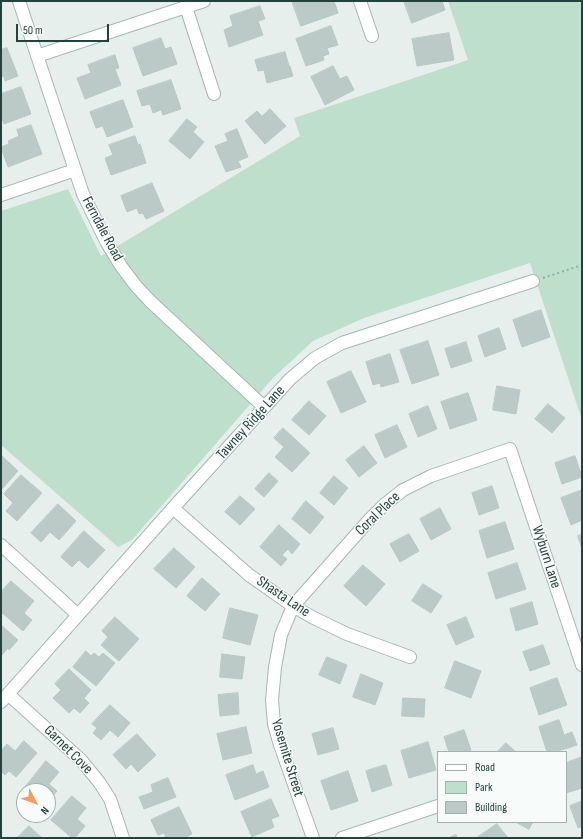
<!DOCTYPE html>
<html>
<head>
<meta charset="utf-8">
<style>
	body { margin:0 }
	#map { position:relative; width:583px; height:839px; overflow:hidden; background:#e6efec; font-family:"Sofia Sans Condensed",sans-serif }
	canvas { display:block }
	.frame { position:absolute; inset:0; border:2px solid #24413e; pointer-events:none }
	.legend { position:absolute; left:437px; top:751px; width:130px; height:72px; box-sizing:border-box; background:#f7fbf9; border:1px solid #a3b1ae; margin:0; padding:5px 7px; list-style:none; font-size:12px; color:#24413e }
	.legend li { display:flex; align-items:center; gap:8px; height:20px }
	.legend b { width:20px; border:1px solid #a3b1ae }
	.north { position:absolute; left:16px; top:783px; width:40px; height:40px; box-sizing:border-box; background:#f7fbf9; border:1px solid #a3b1ae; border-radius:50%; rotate:131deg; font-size:11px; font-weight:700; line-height:16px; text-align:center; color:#24413e }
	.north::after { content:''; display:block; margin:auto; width:14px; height:18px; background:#f29c61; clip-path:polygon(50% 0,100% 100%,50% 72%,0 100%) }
	.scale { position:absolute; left:16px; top:24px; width:93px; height:18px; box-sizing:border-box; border:2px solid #24413e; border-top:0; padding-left:5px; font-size:12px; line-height:14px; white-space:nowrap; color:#24413e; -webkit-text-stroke:3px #f7fbf9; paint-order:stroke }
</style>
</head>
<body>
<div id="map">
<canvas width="583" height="839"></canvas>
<div class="frame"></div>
<ul class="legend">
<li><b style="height:5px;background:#fff"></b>Road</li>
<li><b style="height:11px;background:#bfdfcd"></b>Park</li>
<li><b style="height:11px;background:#bbcac6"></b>Building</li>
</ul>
<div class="north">N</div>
<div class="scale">50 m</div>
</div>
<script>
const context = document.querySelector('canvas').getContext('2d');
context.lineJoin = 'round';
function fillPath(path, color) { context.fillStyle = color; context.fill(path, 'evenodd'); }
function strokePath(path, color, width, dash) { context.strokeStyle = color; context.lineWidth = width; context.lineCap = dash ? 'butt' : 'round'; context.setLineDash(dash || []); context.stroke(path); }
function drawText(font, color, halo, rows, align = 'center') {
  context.font = font + ' "Sofia Sans Condensed",sans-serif'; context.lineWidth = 3; context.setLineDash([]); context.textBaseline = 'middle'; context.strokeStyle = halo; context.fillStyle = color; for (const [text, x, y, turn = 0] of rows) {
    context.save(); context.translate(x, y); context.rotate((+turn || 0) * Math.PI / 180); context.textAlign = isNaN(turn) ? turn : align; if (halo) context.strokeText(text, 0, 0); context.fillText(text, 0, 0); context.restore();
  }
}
fillPath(new Path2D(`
	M448,1h134v419l-52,-157 -166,55 -51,23 -40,37 -141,162 -14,7 -117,-102v-234l67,-22 33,67 199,-120 -6,-18 174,-58z`), '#bfdfcd');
const building = new Path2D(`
	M292,1h42l4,12 -37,13z
	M404,1h38l3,9 -33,13z
	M260,6l5,13 -7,2 5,14 -34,12 -5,-17 9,-4 -3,-10z
	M331,26l7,19 -11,3 2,6 -6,2 1,4 -18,6 -10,-27z
	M449,33l5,27 -37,6 -5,-27z
	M161,38l4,11 6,-2 6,17 -34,12 -10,-28z
	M7,48l11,28 -13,5 -1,-5 -3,1v-27z
	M285,52l4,14h1l3,10 -26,7 -3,-13 -6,1 -3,-11z
	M115,55l4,13 -4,1 6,16 -36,14 -8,-21 14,-5 -3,-8z
	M333,66l7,13 7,-3 7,14 -29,15 -14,-28z
	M171,80l10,29 -18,6 -2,-5 -8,3 -3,-9 -8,2 -5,-15z
	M21,87l10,27 -27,10 -3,-8v-22z
	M123,100l10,27 -26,10 -4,-11 -7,2 -6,-16z
	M270,109l16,17 -21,18 -20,-23 12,-10 5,5z
	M187,119l10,8 -4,5 11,10 -14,17 -21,-18z
	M31,125l11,29 -34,13 -7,-20 8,-3 -1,-3 11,-5 -2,-6z
	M237,129l11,28 -10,4 3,6 -15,5 -11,-26 13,-5 -3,-7z
	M135,136l3,9 2,-1 6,19 -35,12 -6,-17 8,-3 -4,-10z
	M152,183l12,28 -18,8 -3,-6 -4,1 -2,-6 -10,4 -6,-16z
	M541,310l9,27 -28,10 -9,-27z
	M499,328l7,21 -21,8 -7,-21z
	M428,341l11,34 -27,9 -12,-34z
	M466,342l6,19 -21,7 -6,-19z
	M390,354l9,28 -18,5 -1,-4 -7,2 -7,-23z
	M351,371l15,31 -25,11 -14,-31z
	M497,386l23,4 -4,24 -23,-4z
	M468,393l9,27 -27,9 -9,-27z
	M309,401l17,15 -17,19 -17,-15z
	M548,404l17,14 -13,15 -17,-14z
	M428,406l9,23 -19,8 -9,-23z
	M397,425l10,22 -22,11 -10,-23z
	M283,428l27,25 -18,19 -17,-15 9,-10 -10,-9z
	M364,446l13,17 -18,14 -13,-17z
	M1,455l17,16 -17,19z
	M575,456l7,21 -20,7 -7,-21z
	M269,473l9,8 -14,16 -9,-8z
	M21,475l21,18 -25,28 -11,-10 7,-8 -9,-9z
	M334,476l14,12 -14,17 -14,-12z
	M492,486l7,22 -20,7 -7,-22z
	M582,490v30l-11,5 -10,-27z
	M240,496l15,13 -15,16 -15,-13z
	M306,501l18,16 -14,17 -18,-15z
	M58,504l18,17 -17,19 -9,-8 -9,10 -10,-9z
	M440,508l11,21 -20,11 -11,-21z
	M505,522l9,27 -27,9 -8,-27z
	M279,525l21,19 -8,10 -4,-5 -6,6 5,4 -6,7 -21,-19z
	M84,531l21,19 -17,18 -9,-8 -7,7 -11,-10z
	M409,534l10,17 -19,11 -10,-18z
	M582,534v15l-4,-13z
	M174,548l21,19 -19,21 -22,-19z
	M517,563l9,26 -30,10 -8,-26z
	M363,565l22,19 -19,22 -22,-20z
	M202,578l18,16 -15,17 -18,-15z
	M11,581l23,20 -10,12 8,7 -9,11 -22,-19v-11l2,-2 -2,-1v-6z
	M423,584l19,12 -11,17 -19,-12z
	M532,602l6,22 -22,7 -6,-22z
	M230,608l28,7 -8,30 -27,-7z
	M115,617l24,22 -20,22 -18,-16 7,-8 -6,-6z
	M466,617l8,20 -18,8 -9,-20z
	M1,625l17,15 -9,10 -1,-2 -7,8z
	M543,645l7,19 -20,7 -7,-19z
	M86,651l5,5 3,-3 5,4 4,-4 12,10 -19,23 -23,-19z
	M222,654l23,3 -3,22 -22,-2z
	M327,657l20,8 -7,19 -21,-9z
	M455,661l26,10 -10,27 -26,-10z
	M69,669l22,21 -7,8 5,5 -9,10 -6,-5 -5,5 -16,-15 8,-8 -6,-6z
	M361,674l22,9 -8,22 -22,-8z
	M557,678l10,27 -28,10 -9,-27z
	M238,693l1,21 -19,2 -2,-21z
	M403,698l22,1 -1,18 -22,-1z
	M110,705l20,18 -12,14 -8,-7 -9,10 -8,-7 4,-5 -5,-4z
	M559,720l5,15 8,-3 5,13 -22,7h-8l-8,-25z
	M246,727l6,26 -29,7 -6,-26z
	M333,728l6,21 -21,6 -6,-21z
	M464,730l7,20 -7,2h-15l-5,-15z
	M137,734l19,21 -18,17 -7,-8 -5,5 -13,-14z
	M24,741l13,12 -21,24 -7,-6 -4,4 -4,-4v-20l6,-7 8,7z
	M428,742l8,28 -27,8 -8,-27z
	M506,743l10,9h-19z
	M582,757v31l-16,5v-30z
	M46,761l13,11 -10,12 8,7 -9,11v-11h-23l-2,-1z
	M253,765l3,9 7,-3 6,16 -34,13 -9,-25z
	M386,765l6,20 -20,7 -6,-21z
	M348,771l10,30 -27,9 -10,-29z
	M168,778l8,19 -32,12 -5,-12 14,-5 -2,-7z
	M72,796l14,12 -9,11 8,7 -10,12h-3l-21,-18z
	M271,799l8,17 -8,3 3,8 -22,10 -11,-25z
	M582,801v25l-4,2 -8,-22z
	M179,807l13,27 -8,4h-18l-2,-5 -6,2 -7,-15z
	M516,822h17l-4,7z
	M497,824l11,14h-29l-1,-1z
	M29,826l13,12h-25z
	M456,835l2,3h-10z`);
fillPath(building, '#bbcac6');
strokePath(building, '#b8c9c4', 1);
const minor = new Path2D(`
	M19,1l64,193 24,49 14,23 15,20 14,15 114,106
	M360,1l12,35
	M186,7l28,87
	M37,56l167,-55
	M1,195l74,-25
	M173,508l76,67 44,31 19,11 35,17 63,23
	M1,545l77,70
	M8,694l73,66 18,22 11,17 13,39
	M1,702l172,-194 117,-129 25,-21 27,-15 191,-62
	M313,838l-33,-93 -6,-21 -2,-24 3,-33 6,-32 12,-29 77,-87 14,-14 19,-15 28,-14 79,-27 72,216
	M342,838l96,-32`);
strokePath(minor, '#a8b7b4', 14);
strokePath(new Path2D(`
	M543,278l39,-13`), '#86b2ab', 2, [2, 3]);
strokePath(minor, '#fff', 12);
drawText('15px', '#24413e', '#f7fbf9', [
	["Ferndale Road",102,229,62],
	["Tawney Ridge Lane",251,423,-48],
	["Coral Place",378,514,-44],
	["Wyburn Lane",546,557,72],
	["Shasta Lane",283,597,34],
	["Garnet Cove",68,750,45],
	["Yosemite Street",287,758,73]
]);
</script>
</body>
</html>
